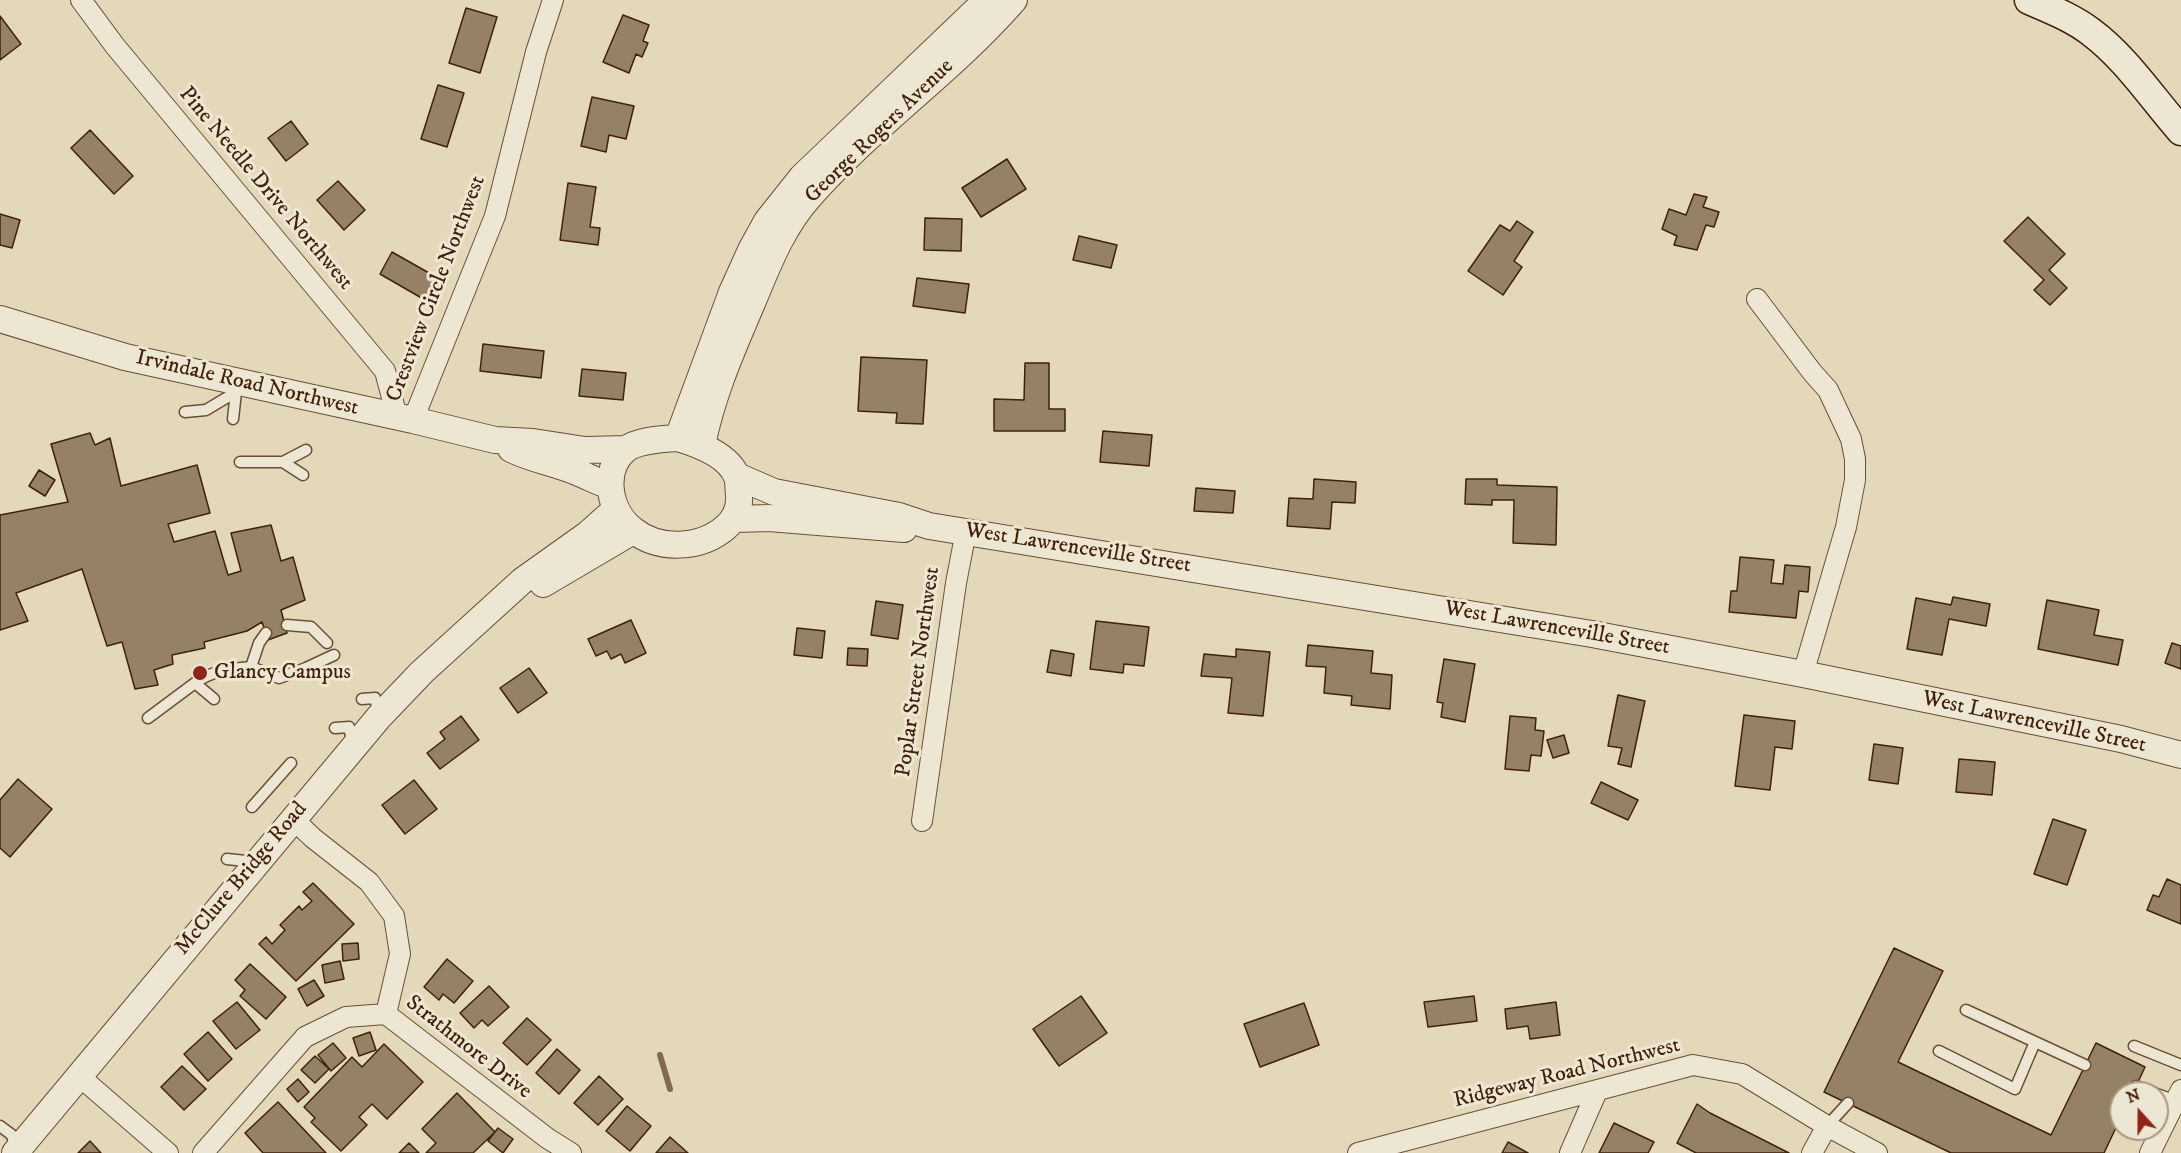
<!DOCTYPE html>
<html>
<head>
<meta charset="utf-8">
<style>
	body { margin:0 }
	#map { position:relative; width:2181px; height:1153px; overflow:hidden; background:#e3d9ba; font-family:"IM FELL DW Pica",serif }
	canvas { display:block }
	.north { position:absolute; left:2109px; top:1081px; width:60px; height:60px; box-sizing:border-box; background:#ede6d2; border:2px solid #a89782; border-radius:50%; rotate:339deg; font-size:16px; font-weight:700; line-height:24px; text-align:center; color:#40210b }
	.north::after { content:''; display:block; margin:auto; width:21px; height:27px; background:#8f2418; clip-path:polygon(50% 0,100% 100%,50% 72%,0 100%) }
</style>
</head>
<body>
<div id="map">
<canvas width="2181" height="1153"></canvas>
<div class="north">N</div>
</div>
<script>
const context = document.querySelector('canvas').getContext('2d');
context.lineJoin = 'round';
function strokePath(path, color, width, dash) { context.strokeStyle = color; context.lineWidth = width; context.lineCap = dash ? 'butt' : 'round'; context.setLineDash(dash || []); context.stroke(path); }
function fillPath(path, color) { context.fillStyle = color; context.fill(path, 'evenodd'); }
function drawText(font, color, halo, rows, align = 'center') {
  context.font = font + ' "IM FELL DW Pica",serif'; context.lineWidth = 6; context.setLineDash([]); context.textBaseline = 'middle'; context.strokeStyle = halo; context.fillStyle = color; for (const [text, x, y, turn = 0] of rows) {
    context.save(); context.translate(x, y); context.rotate((+turn || 0) * Math.PI / 180); context.textAlign = isNaN(turn) ? turn : align; if (halo) context.strokeText(text, 0, 0); context.fillText(text, 0, 0); context.restore();
  }
}
strokePath(new Path2D(`
	M660,1055l10,34`), '#816a50', 6);
const building = new Path2D(`
	M466,8l31,9 -17,56 -31,-10z
	M623,15l26,10 -6,16 5,2 -6,14 -6,-3 -7,19 -26,-11z
	M0,16l21,28 -21,16z
	M438,85l26,8 -17,54 -26,-8z
	M592,97l42,9 -8,33 -17,-4 -3,17 -25,-6z
	M291,121l17,23 -22,17 -18,-23z
	M90,130l43,46 -19,18 -43,-46z
	M1007,159l19,30 -45,28 -19,-29z
	M338,181l27,29 -21,20 -27,-30z
	M568,183l28,4 -6,40 10,1 -2,17 -38,-5z
	M1694,194l13,3 -4,10 16,5 -5,15 -8,-2 -9,25 -23,-5 3,-9 -15,-7 7,-20 17,6z
	M0,214l20,6 -8,28 -12,-3z
	M2028,217l37,37 -16,16 18,18 -17,17 -16,-15 10,-10 -40,-39z
	M925,218l37,1 -1,32 -37,-1z
	M1517,221l16,11 -19,29 8,6 -19,28 -35,-24 32,-46 10,6z
	M1079,236l38,9 -6,23 -38,-8z
	M392,252l46,26 -13,22 -45,-26z
	M917,278l52,6 -4,29 -52,-7z
	M483,344l61,7 -3,27 -61,-7z
	M861,357l66,3 -4,64 -27,-1 1,-10 -39,-2z
	M1025,363h24v46h16v22h-71v-32l30,1z
	M582,369l44,4 -3,27 -44,-4z
	M1103,431l49,4 -3,31 -49,-4z
	M90,433l5,12 15,-7 11,48 76,-21 13,48 -42,11 6,18 41,-11 13,44 13,-4 -10,-38 40,-8 10,36 12,-4 12,43 -24,10 6,23 -19,7 -6,-18 -15,9 -43,11 1,6 -33,7 1,9 -19,6 4,15 -23,4 -13,-47 -15,4 -25,-77 -66,24 12,28 -28,9v-115l68,-13 -17,-58z
	M39,470l16,10 -10,16 -16,-10z
	M1314,479l42,3 -1,21 -23,-1 -2,27 -43,-3 2,-28 24,1z
	M1466,479h31v6l60,2 -1,58 -43,-2 1,-43h-22v5l-27,-1z
	M1196,488l39,3 -2,22 -39,-2z
	M1740,557l34,3 -3,23 12,1 2,-19 25,2 -2,25 -9,-1 -3,27 -67,-6 2,-21h6z
	M1953,597l37,7 -4,22 -37,-7 -7,36 -35,-6 9,-51 35,7z
	M2047,600l52,10 -5,25 29,5 -5,25 -80,-16z
	M876,601l27,4 -5,34 -27,-4z
	M631,620l15,33 -21,10 -4,-9 -10,5 -4,-8 -11,5 -8,-17z
	M1096,621l53,6 -5,39 -20,-2 -1,9 -33,-4z
	M797,628l28,3 -3,27 -28,-3z
	M2172,643l9,3v23l-16,-6z
	M1308,645l65,6 -2,22 21,2 -2,34 -39,-4 1,-9 -28,-3 2,-26 -20,-1z
	M848,648l20,1 -1,17 -20,-1z
	M1236,649l34,3 -7,64 -35,-3 4,-35 -31,-2 3,-22 32,3z
	M1051,650l23,4 -3,22 -24,-4z
	M1444,659l31,5 -10,58 -24,-5 2,-14 -6,-1z
	M529,668l18,25 -29,20 -18,-25z
	M1618,695l27,6 -14,66 -13,-3 4,-16 -14,-2z
	M1744,715l51,6 -3,28 -17,-2 -5,43 -35,-4z
	M461,716l18,24 -39,29 -13,-16 18,-14 -5,-7z
	M1510,716l26,2 -1,12 9,1 -3,25 -10,-1 -2,16 -24,-2z
	M1564,735l5,18 -16,5 -6,-18z
	M1874,744l29,4 -5,36 -29,-4z
	M1959,759l36,3 -3,33 -36,-3z
	M18,779l34,30 -42,48 -10,-9v-48z
	M414,780l23,29 -32,25 -23,-29z
	M1601,782l37,18 -10,20 -37,-17z
	M2053,819l33,11 -19,55 -33,-11z
	M2167,879l14,6v39l-34,-14 6,-15 6,2z
	M313,883l41,41 -58,57 -37,-37 7,-7 6,7 13,-14 -5,-5 19,-19 3,4 10,-9 -9,-9z
	M358,943l1,16 -16,2 -1,-17z
	M1894,948l49,23 -45,91 153,73 45,-92 49,24 -12,26h-12v24l-17,36h-153l-127,-61z
	M447,959l26,22 -19,22 -11,-9 -4,6 -15,-13z
	M340,961l4,18 -19,4 -3,-18z
	M250,964l36,33 -20,22 -26,-23 5,-6 -10,-10z
	M314,980l10,16 -17,10 -9,-17z
	M489,986l20,21 -21,19 -6,-6 -8,8 -14,-15z
	M1081,996l26,37 -48,33 -26,-37z
	M1474,996l3,25 -49,6 -4,-25z
	M237,1002l23,28 -24,19 -23,-28z
	M1556,1002l4,33 -30,4 -2,-13 -21,3 -2,-20z
	M1304,1003l15,42 -59,22 -16,-43z
	M527,1018l24,22 -24,25 -24,-22z
	M208,1032l24,27 -24,22 -24,-27z
	M370,1032l6,18 -17,6 -6,-18z
	M333,1043l13,15 -15,13 -13,-16z
	M384,1044l39,38 -36,37 -15,-15 -13,13 8,8 -26,26 -30,-29 4,-4 -11,-11 48,-50 10,10z
	M557,1049l23,21 -21,24 -23,-21z
	M315,1056l14,13 -14,14 -14,-13z
	M182,1066l24,23 -22,21 -23,-23z
	M599,1076l24,23 -25,26 -24,-22z
	M298,1079l11,13 -11,10 -11,-13z
	M457,1093l38,39 -22,21h-47l10,-10 -14,-14z
	M278,1102l48,51h-63l-18,-20z
	M1697,1104l13,9 79,40h-93l-19,-10z
	M627,1106l24,20 -21,25 -24,-20z
	M1614,1123l40,19 -6,11h-49z
	M498,1128l15,11 -10,14 -15,-12z
	M670,1137l18,16h-32z
	M90,1141l11,12h-23z
	M1508,1142l20,11h-26z
	M409,1143l10,10h-20z`);
fillPath(building, '#958166');
strokePath(building, '#40210b', 1.5);
const service = new Path2D(`
	M185,412l21,-2 30,-18 8,-8
	M233,419l3,-27
	M240,462h43l23,-12
	M283,462l20,13
	M287,625l24,2 16,16
	M251,667l28,11 27,-10 28,-13
	M195,683c18,-13 35,-14 56,-16l8,-24 7,-10
	M362,699l13,-1 4,16
	M148,718l47,-35 19,16
	M335,728l14,-1 4,18
	M252,807l39,-44
	M227,859l19,2v11
	M1966,1010l119,55
	M2134,1046l47,19
	M1939,1051l76,38 20,-47
	M2136,1086l19,7
	M2157,1094l19,7
	M0,1126l12,9 3,13
	M1827,1126l21,-23`);
const minor = new Path2D(`
	M81,0l34,46 270,325 12,46
	M1757,299l55,73 16,18 23,49 4,20v21l-9,47 -43,147
	M413,420l82,-204 41,-164 17,-52
	M293,819l20,19 56,44 25,34 6,38 -14,60
	M922,821l34,-238 10,-52
	M78,1075l90,78
	M203,1153l102,-116 41,-20 40,-3 161,124 24,15
	M1358,1153l335,-88 49,9 85,52 50,27
	M1570,1153l27,-62
	M1812,1153l15,-27
	M2150,1153l31,-63`);
const tertiary = new Path2D(`
	M0,319l125,38 288,63 82,20 38,2 52,8 41,-1
	M678,438l54,-146 19,-42 16,-29 35,-44 185,-177
	M678,438c20,6 51,17 59,39 2,5 1,13 2,18 1,13 -4,24 -13,32 -25,22 -67,24 -93,3 -24,-18 -32,-59 -8,-80 11,-10 38,-11 53,-12z
	M702,445c10,-50 30,-95 50,-142 16,-38 30,-76 58,-107 63,-71 142,-125 204,-196
	M511,449c22,11 46,14 68,24 11,4 19,10 31,12
	M737,476l37,16 125,24 30,10 663,108 211,40 318,65 60,16
	M734,519l35,-1 135,11
	M543,584l90,-53
	M15,1153l364,-436 43,-45 100,-91 66,-47 28,-25`);
const secondary = new Path2D(`
	M2029,0c21,9 44,18 62,32 35,26 61,66 90,99`);
strokePath(service, '#694f37', 13);
strokePath(minor, '#694f37', 22);
strokePath(tertiary, '#694f37', 28);
strokePath(secondary, '#40210b', 31);
strokePath(service, '#ede6d2', 10);
strokePath(minor, '#ede6d2', 20);
strokePath(tertiary, '#ede6d2', 26);
strokePath(secondary, '#ede6d2', 28);
for (const [x, y, r, color] of [
	[200,673,8,"#8f2418"]
]) { const dot = new Path2D(); dot.arc(x, y, r, 0, 2 * Math.PI); context.fillStyle = color; context.fill(dot); strokePath(dot, '#ede6d2', 2); }
drawText('22px', '#40210b', '#ede6d2', [
	["George Rogers Avenue",880,132,-44],
	["Pine Needle Drive Northwest",265,189,50],
	["Crestview Circle Northwest",437,289,-69],
	["Irvindale Road Northwest",247,384,13],
	["West Lawrenceville Street",1078,549,9],
	["West Lawrenceville Street",1557,629,10],
	["Poplar Street Northwest",919,672,-82],
	["West Lawrenceville Street",2034,723,12],
	["McClure Bridge Road",242,879,-50],
	["Strathmore Drive",468,1048,38],
	["Ridgeway Road Northwest",1567,1074,-14]
]);
drawText('22px', '#40210b', '#ede6d2', [
	["Glancy Campus",214,673]
], 'left');
</script>
</body>
</html>
